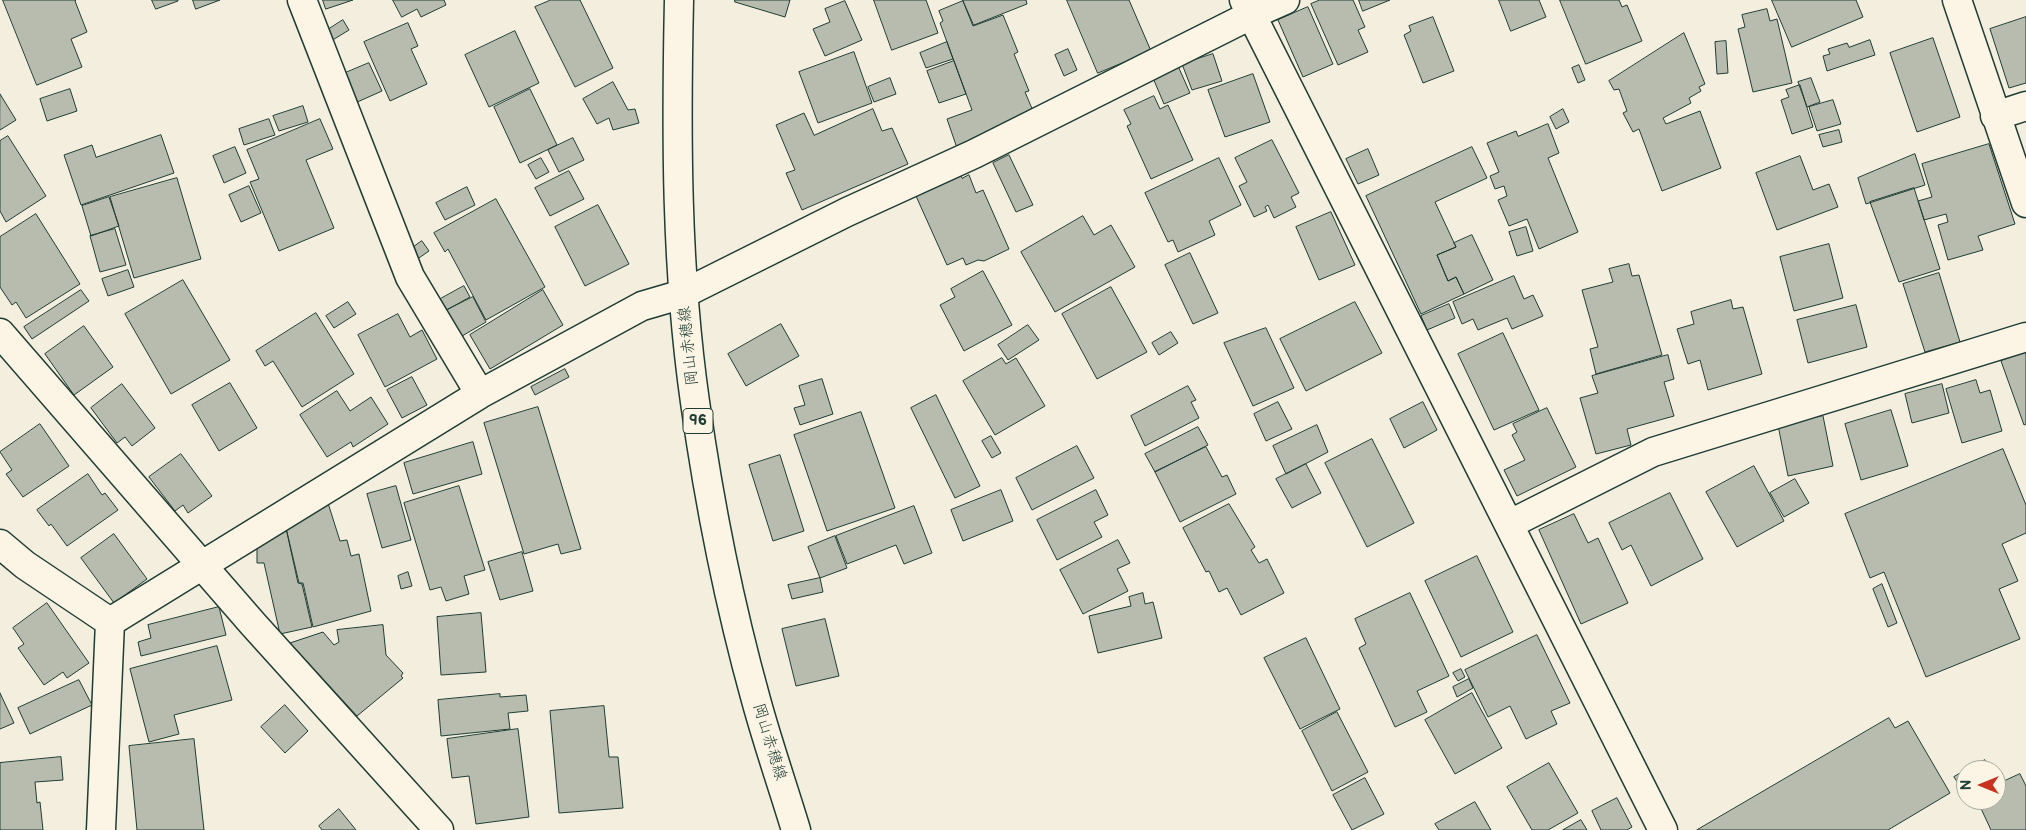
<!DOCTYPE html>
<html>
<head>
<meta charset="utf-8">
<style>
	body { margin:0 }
	#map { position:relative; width:2026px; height:830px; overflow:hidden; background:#f3eede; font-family:"Balsamiq Sans",sans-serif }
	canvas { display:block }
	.north { position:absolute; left:1956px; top:760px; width:50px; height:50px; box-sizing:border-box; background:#fcf5e5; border:1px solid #a4ab9e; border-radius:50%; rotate:270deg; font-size:14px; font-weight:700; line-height:20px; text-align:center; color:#1f3d34 }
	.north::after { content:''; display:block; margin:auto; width:18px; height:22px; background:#c8321e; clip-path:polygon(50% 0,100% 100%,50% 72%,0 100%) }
</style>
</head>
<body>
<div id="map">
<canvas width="2026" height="830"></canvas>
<div class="north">N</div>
</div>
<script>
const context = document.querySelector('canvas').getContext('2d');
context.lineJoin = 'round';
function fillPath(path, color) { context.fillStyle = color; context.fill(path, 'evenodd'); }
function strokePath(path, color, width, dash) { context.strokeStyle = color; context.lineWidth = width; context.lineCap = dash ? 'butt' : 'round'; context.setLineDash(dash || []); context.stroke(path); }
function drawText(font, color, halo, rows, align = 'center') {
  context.font = font + ' "Balsamiq Sans","Klee One",sans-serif'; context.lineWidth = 4; context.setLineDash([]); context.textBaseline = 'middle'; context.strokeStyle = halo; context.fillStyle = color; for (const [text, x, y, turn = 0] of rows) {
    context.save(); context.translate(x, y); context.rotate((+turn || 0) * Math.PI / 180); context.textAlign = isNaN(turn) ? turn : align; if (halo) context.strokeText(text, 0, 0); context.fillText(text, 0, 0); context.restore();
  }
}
const building = new Path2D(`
	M3,0h73l-1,1 12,31 -16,7 11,28 -45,18z
	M152,0h26v1l-22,8z
	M193,0h27l-24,9z
	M323,0h30l-27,9z
	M393,0h51l2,5 -25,12 -4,-8 -15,8z
	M551,0h29l33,68 -38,19 -40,-80z
	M735,0h55l-5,17 -50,-15z
	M874,0h52l12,33 -46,17z
	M963,0h63l1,4 -53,21z
	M1067,0h62l22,51 -53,22z
	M1320,0h33l12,27 -7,3 10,22 -30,13 -27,-61z
	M1359,0h31l-27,11z
	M1499,0h40l7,17 -35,14z
	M1560,0h59l3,7 5,-2 15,36 -56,23z
	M1772,0h84l7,17 -71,30z
	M845,1l17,39 -37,16 -12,-27 17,-7 -5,-13z
	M963,1l10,25 30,-11 15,37 -4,2 15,37 -4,1 8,19 -76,37 -10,-29 25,-9 -32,-87 3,-2 -4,-10z
	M1308,7l25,57 -30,13 -25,-57z
	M1767,9l3,12 7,-2 15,64 -39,9 -15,-63 7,-2 -3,-12z
	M1433,17l21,54 -31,12 -19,-48 7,-4 -2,-5z
	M2026,17v66l-17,5 -19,-59z
	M343,20l6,10 -18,11 -5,-10z
	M408,23l10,23 -7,3 16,35 -37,17 -26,-59z
	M515,31l24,52 -50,24 -24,-52z
	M1684,33l21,51 -6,3 2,4 -12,7 2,5 -28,15 3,6 34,-13 21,57 -59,23 -23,-62 -6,3 -10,-19 4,-2 -8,-22 -5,1 -5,-9z
	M1933,38l27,79 -43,15 -27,-79z
	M1870,40l5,15 -48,16 -4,-15 7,-2 -2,-5 19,-6 2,4z
	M1726,41l2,32 -11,1 -2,-32z
	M947,42l6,17 -27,9 -6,-15z
	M1068,49l9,21 -13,6 -9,-21z
	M854,52l18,51 -54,20 -19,-51z
	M1213,54l9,27 -30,9 -10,-26z
	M954,61l12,33 -27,9 -12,-32z
	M369,63l13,28 -27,12 -12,-29z
	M1579,65l6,15 -7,3 -6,-15z
	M1178,66l12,27 -26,11 -11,-26z
	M1253,74l17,48 -45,15 -17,-47z
	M890,78l6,16 -22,8 -6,-15z
	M1811,78l9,24 -13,5 -9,-25z
	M613,82l15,28 7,-1 4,14 -26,7 -4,-12 -12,6 -14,-25z
	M1800,85l13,42 -21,7 -11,-34 8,-3 -3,-7z
	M70,89l7,22 -30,10 -7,-22z
	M530,89l27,56 -37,18 -26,-56z
	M0,94l16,26 -16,10z
	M1154,96l6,13 8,-4 25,55 -42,19 -24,-53 4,-2 -7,-14z
	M1833,100l8,24 -24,7 -8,-24z
	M303,106l5,16 -29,9 -6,-15z
	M873,109l9,22 10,-3 16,36 -106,46 -16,-37 9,-3 -19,-45 28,-12 10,22z
	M1563,109l6,13 -13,7 -6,-12z
	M269,119l6,16 -31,10 -5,-16z
	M320,119l13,30 -27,11 28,68 -55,23 -29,-69 9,-3 -12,-29z
	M1548,124l11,29 -11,5 30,74 -39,17 -12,-30 -18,7 -11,-26 9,-4 -3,-10 -9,3 -5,-13 9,-4 -12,-29 29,-12 2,5z
	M1839,130l3,12 -19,5 -4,-12z
	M161,135l13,38 -93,32 -17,-50 28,-10 4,12z
	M8,136l38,60 -40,26 -6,-11v-70z
	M573,138l11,22 -25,12 -11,-22z
	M1272,140l27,53 -8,4 5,10 -22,11 -6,-13 -3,2 2,4 -13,6 -15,-31 8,-4 -12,-24z
	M1989,144l26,80 -37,12 5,14 -35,10 -10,-35 10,-3 -2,-8 -22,6 -6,-19 14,-4 -10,-33z
	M235,147l11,26 -22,10 -11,-27z
	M1472,147l15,31 -52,24 21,45 -19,8 11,26 8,-4 8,17 -43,20 -55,-118z
	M1368,149l11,26 -21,9 -12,-25z
	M1915,154l10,31 -59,19 -8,-26z
	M1009,155l24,50 -17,7 -23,-49z
	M1800,156l13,34 16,-6 9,23 -61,23 -21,-57z
	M541,158l8,14 -13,7 -8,-14z
	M1219,158l22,47 -32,16 6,14 -37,17 -5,-12 -5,2 -23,-49z
	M569,171l15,28 -34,17 -15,-28z
	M969,175l7,18 7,-3 26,59 -25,12 -6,-1 -12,5 -3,-7 -16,7 -31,-69 45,-20 1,2z
	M177,178l24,81 -67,19 -24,-81z
	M249,186l12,27 -20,9 -12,-27z
	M467,187l8,18 -30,15 -9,-17z
	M1914,188l26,81 -41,13 -29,-80z
	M109,197l10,29 -28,10 -9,-30z
	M496,199l49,88 -59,33 -38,-71 -3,3 -11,-19z
	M598,205l31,59 -44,22 -30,-59z
	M1331,212l24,53 -36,15 -23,-53z
	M36,214l44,70 -54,34 -10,-16 -4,3 -12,-18v-50z
	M1083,216l11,19 17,-10 24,42 -80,45 -34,-60z
	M1526,227l7,24 -16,5 -8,-24z
	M115,229l11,36 -26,7 -10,-36z
	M1472,235l21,45 -29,14 -8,-17 -8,4 -11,-26 19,-8 -2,-4z
	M422,241l7,10 -13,9 -8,-9z
	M1829,244l14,54 -49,13 -14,-54z
	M1190,253l28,60 -25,11 -28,-59z
	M1629,264l3,12 7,-1 23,80 -66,19 -6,-25 8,-2 -16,-57 31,-8 -4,-13z
	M128,270l6,17 -26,9 -6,-17z
	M983,271l29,54 -48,26 -24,-46 15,-8 -4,-8z
	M1939,273l21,69 -35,10 -22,-68z
	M1514,276l10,23 9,-4 10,21 -31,13 -5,-11 -29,12 -5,-11 -11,5 -9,-22z
	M183,280l47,80 -59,34 -46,-80z
	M464,286l6,11 -27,15 -8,-10z
	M1111,287l36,65 -50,27 -35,-65z
	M81,290l8,11 -57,38 -8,-12z
	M543,290l20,35 -73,44 -20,-34z
	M473,297l13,25 -29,17 -14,-27z
	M1731,300l2,9 10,-2 19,67 -54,16 -8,-30 -12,4 -11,-35 17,-5 -3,-12z
	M348,302l8,12 -22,14 -8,-12z
	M1355,302l27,51 -76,38 -26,-52z
	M1449,304l6,14 -28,12 -6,-14z
	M1856,305l11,42 -59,16 -11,-43z
	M316,313l38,61 -52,33 -29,-46 -8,5 -9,-15z
	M398,314l12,23 12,-7 15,29 -52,28 -27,-52z
	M781,324l18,32 -53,30 -18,-32z
	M1028,325l11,15 -31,20 -10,-15z
	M84,326l29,41 -39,28 -29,-41z
	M1266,328l28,60 -41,18 -29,-63z
	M1171,332l7,11 -19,12 -7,-12z
	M1503,333l36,77 -45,20 -36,-76z
	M2026,352v72l-2,1 -23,-64z
	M1668,355l6,24 -10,3 10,34 -47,13 4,16 -35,9 -16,-56 18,-5 -6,-17z
	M1002,358l4,6 10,-6 29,48 -50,29 -32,-54z
	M565,369l4,8 -34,18 -4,-8z
	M412,377l15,28 -25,13 -15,-28z
	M822,379l11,35 -33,11 -6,-17 11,-3 -6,-19z
	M1976,380l4,13 10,-3 12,41 -40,12 -16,-54z
	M230,383l27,45 -38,23 -27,-46z
	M122,384l33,44 -23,18 -7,-9 -8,6 -26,-35z
	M1942,384l7,29 -37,10 -7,-29z
	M1188,386l8,14 -5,2 8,16 -54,28 -14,-30z
	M337,391l13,20 21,-14 17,27 -35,23 -2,-5 -24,15 -27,-42z
	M936,395l44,91 -25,12 -44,-90z
	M1278,402l14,27 -26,12 -12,-27z
	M1423,402l14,28 -33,18 -14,-29z
	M538,407l43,142 -20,5 -3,-10 -34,10 -40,-131z
	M1547,408l29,59 -59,29 -13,-26 21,-10 -13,-25 5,-3 -4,-8z
	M1891,410l17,56 -47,14 -16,-56z
	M861,412l34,96 -68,23 -33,-96z
	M1823,416l10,50 -45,10 -10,-51z
	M40,424l29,42 -46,31 -17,-23 6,-4 -12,-18z
	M1317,425l11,27 -42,22 -13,-28z
	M1198,427l10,18 -53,27 -10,-18z
	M991,436l10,17 -9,5 -10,-17z
	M1372,439l42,84 -47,24 -42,-84z
	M473,442l9,32 -69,20 -9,-31z
	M1077,446l17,32 -62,32 -16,-32z
	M1206,447l16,30 5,-2 9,19 -56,28 -25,-50z
	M2003,449l23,56v28l-24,11 16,37 -19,8 21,50 -94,38 -42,-105 -14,6 -25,-64z
	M181,454l31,42 -24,17 -5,-8 -8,6 -26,-34z
	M780,455l24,76 -31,10 -24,-76z
	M1306,464l15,29 -29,15 -16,-29z
	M1754,466l30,55 -47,26 -31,-55z
	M88,474l14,21 3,-2 13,17 -51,36 -16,-22 -2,2 -12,-16z
	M1795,479l14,24 -25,14 -14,-24z
	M396,486l15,54 -29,8 -15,-54z
	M459,486l26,84 -21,6 5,18 -23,7 -5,-14 -11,3 -26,-87z
	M1001,490l12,31 -50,20 -12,-31z
	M1096,490l12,25 -14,7 8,15 -45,23 -20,-40z
	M1670,493l33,66 -52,27 -20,-41 -9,5 -13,-27z
	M328,503l12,38 7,-1 4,16 8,-2 12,57 -58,16 -10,-44h-4l-13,-55z
	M1229,504l26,43 -4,3 8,13 8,-4 17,34 -43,22 -14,-27 -8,4 -10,-21 -3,1 -23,-44z
	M914,506l18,47 -28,11 -8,-19 -49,19 -11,-28z
	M1574,514l14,29 10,-5 30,65 -47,21 -42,-94z
	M286,528l12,55 4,1 10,43 -32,7 -16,-71h-7v-17z
	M114,534l33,45 -33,24 -33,-45z
	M835,536l12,32 -27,10 -12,-31z
	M1118,540l12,23 -13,6 11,22 -45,23 -23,-44z
	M522,552l11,39 -33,9 -12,-38z
	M1477,556l36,76 -52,25 -36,-76z
	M408,572l4,14 -11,3 -3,-13z
	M820,578l3,14 -31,7 -4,-14z
	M1882,584l15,39 -9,4 -15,-38z
	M1143,593l2,11 8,-2 9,36 -64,15 -9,-37 42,-10 -2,-9z
	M1410,593l39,83 -32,15 10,21 -32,15 -36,-79 7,-4 -11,-25z
	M47,603l42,60 -22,15 -4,-6 -19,13 -26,-37 6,-4 -11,-16z
	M219,607l7,28 -85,21 -3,-14 13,-4 -3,-13z
	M481,613l5,59 -45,3 -4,-58z
	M825,619l14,57 -43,10 -14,-57z
	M383,625l3,30 17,18 -2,3 2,2 -46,38 -67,-73 33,-11 11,13 5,-3 -2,-12z
	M1537,635l33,68 -19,8 6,13 -31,15 -16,-33 -22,11 -23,-47z
	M1306,638l34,71 -40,20 -36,-71z
	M217,646l15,54 -58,15 5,19 -30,8 -19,-73z
	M1461,669l4,8 -7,4 -5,-8z
	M1469,679l4,9 -16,9 -4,-10z
	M79,680l13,25 -62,29 -12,-26z
	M0,693l14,30 -14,6z
	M1472,693l30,55 -47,26 -30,-54z
	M500,694v3l26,-2 2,16 -20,2 2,16 -69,7 -3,-36z
	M285,705l23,26 -23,22 -24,-26z
	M604,706l5,51h9l5,51 -64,5 -9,-102z
	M1337,712l31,60 -36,19 -30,-60z
	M1889,718l6,10 13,-7 42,72 -62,37h-191z
	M518,729l11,88 -53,7 -7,-48 -17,2 -5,-39z
	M194,739l10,91h-67l-8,-84z
	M61,757l2,23 -28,2 2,21 3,-1 3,28h-43v-67z
	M1985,760l4,7 -7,3h-15z
	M1549,763l29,50 -30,17h-16l-25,-43z
	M1966,770v9l-8,4 -4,-6z
	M2020,774l6,12v44h-35l-14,-30h19v-15z
	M1365,778l19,36 -32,16 -19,-35z
	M1617,798l15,29 -5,3h-26l-9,-19z
	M1475,802l16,28h-52l-4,-6z
	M339,809l17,21h-34l-3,-4z
	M1581,820l6,10h-24z`);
fillPath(building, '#b8bcae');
strokePath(building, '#1f3d34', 1);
const minor = new Path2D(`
	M302,0l108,277 70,117
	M1244,0l419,830
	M1957,0l69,203
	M1995,116l31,-10
	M0,333l253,291 186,206
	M1510,524l143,-72 373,-115
	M0,544l25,21 85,57
	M110,622l370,-228 162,-88 41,-12 164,-82 127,-58 277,-139 34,-15
	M101,830l9,-208`);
const primary = new Path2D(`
	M679,0c-3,134 -3,269 16,402 14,100 34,201 61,298 12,44 27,87 40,130`);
strokePath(minor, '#1f3d34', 31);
strokePath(primary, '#1f3d34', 31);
strokePath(minor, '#fcf5e5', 28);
strokePath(primary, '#fcf5e5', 28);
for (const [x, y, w] of [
	[698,421,30]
]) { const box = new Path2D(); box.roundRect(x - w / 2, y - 12.5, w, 25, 4); context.fillStyle = '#fcf5e5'; context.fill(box); strokePath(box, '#1f3d34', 1); }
drawText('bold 15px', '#1f3d34', null, [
	["96",698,421]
]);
drawText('16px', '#1f3d34', '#fcf5e5', [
	["岡山赤穂線",689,346,-96],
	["岡山赤穂線",769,742,73]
]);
</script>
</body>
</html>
